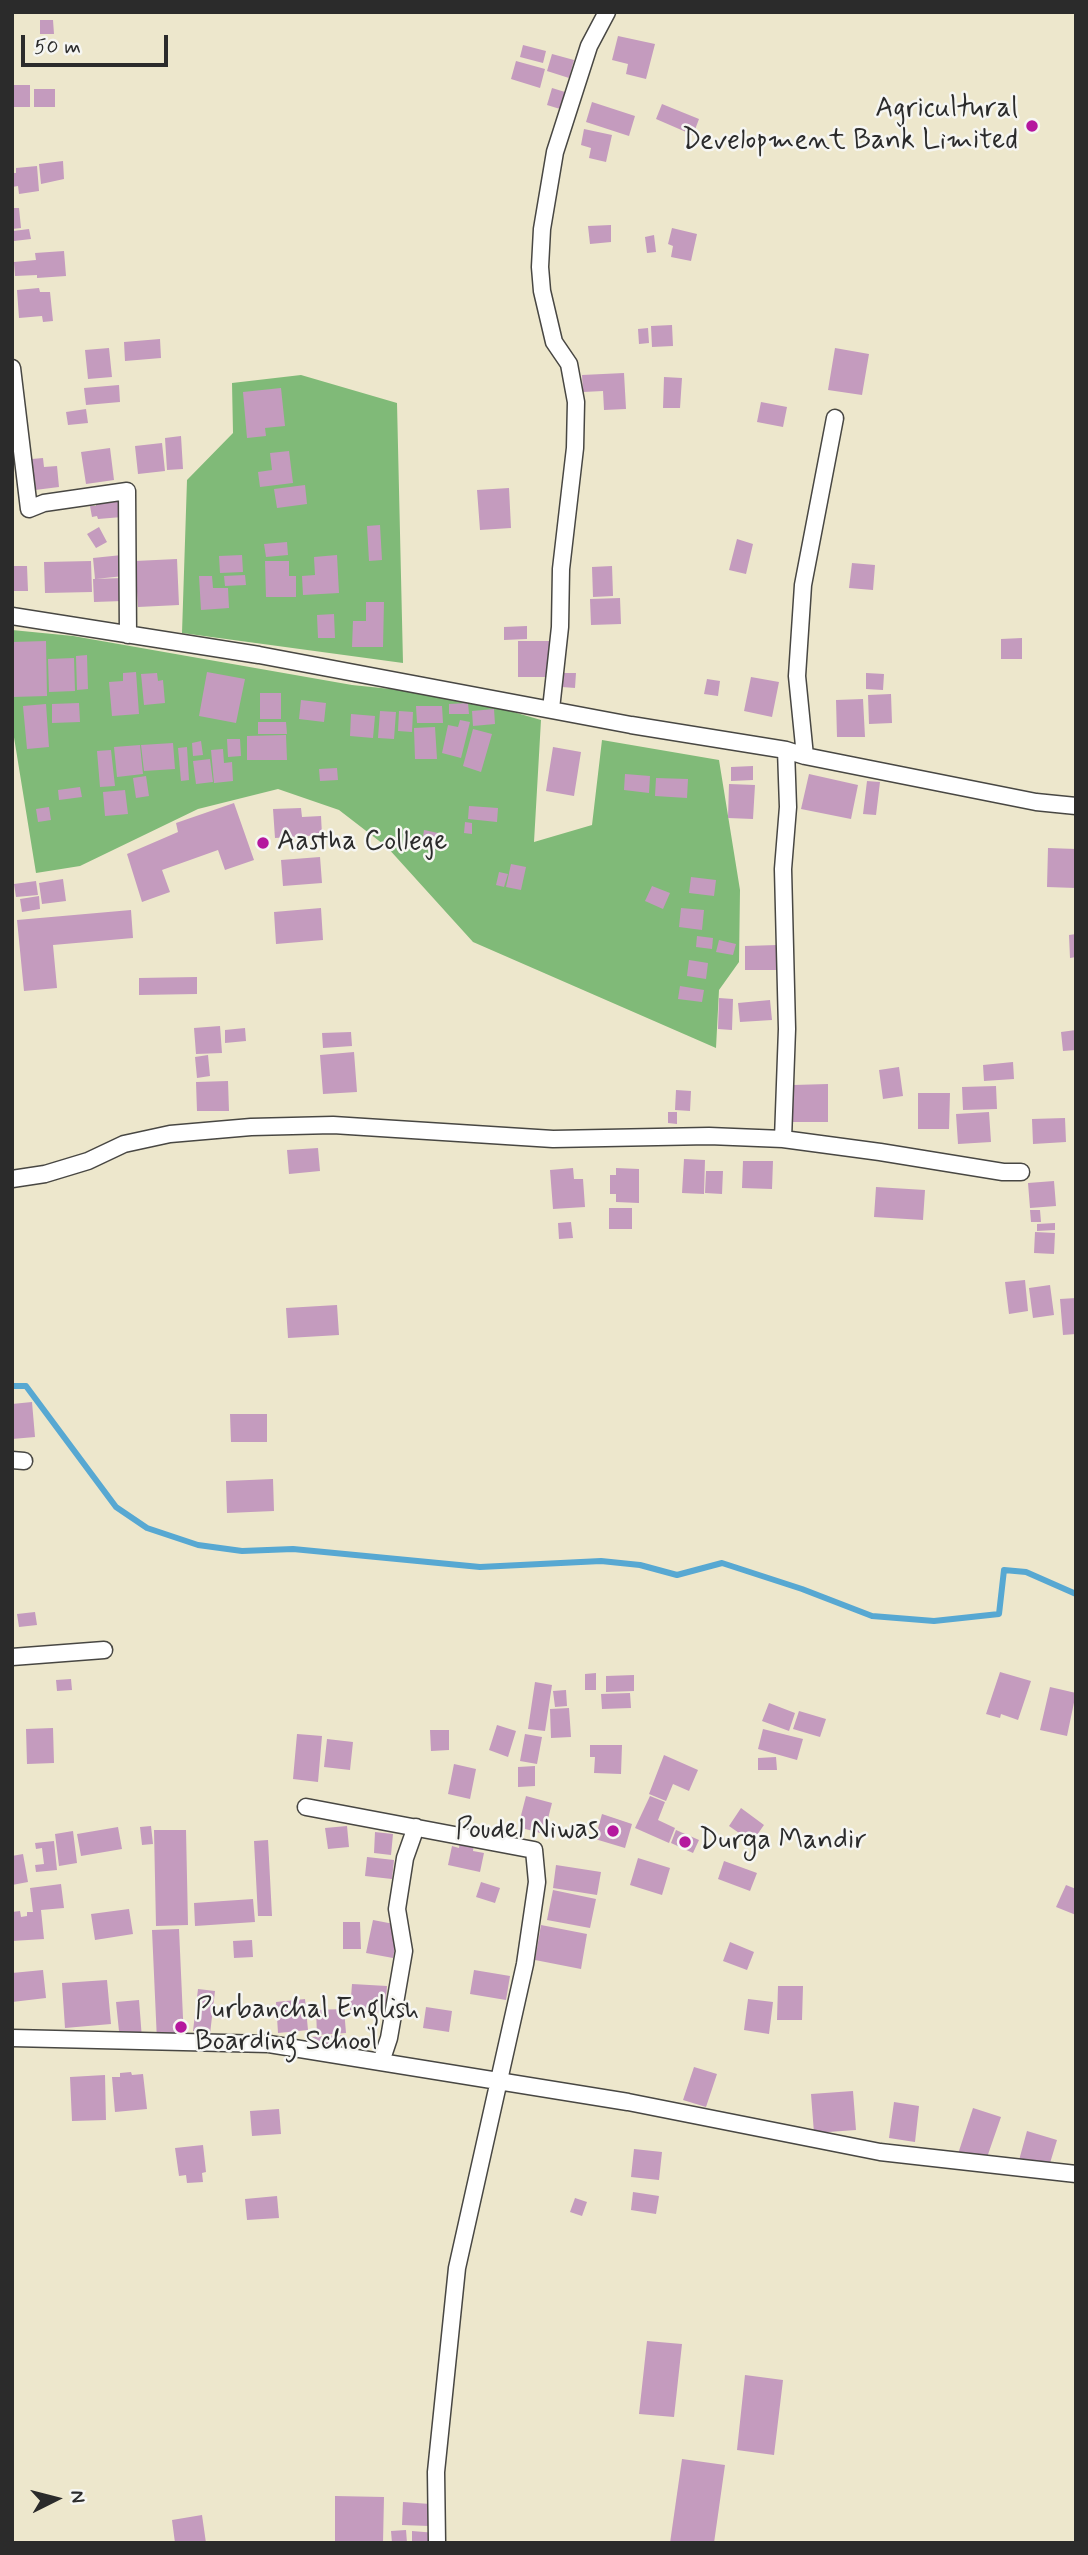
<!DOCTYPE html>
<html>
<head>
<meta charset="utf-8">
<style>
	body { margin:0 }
	#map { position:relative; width:1088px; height:2555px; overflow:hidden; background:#ede7cc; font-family:Mynerve,sans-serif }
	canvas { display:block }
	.frame { position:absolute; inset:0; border:14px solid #2b2b2b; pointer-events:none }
	.north { position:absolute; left:21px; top:2464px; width:70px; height:70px; -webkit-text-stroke:5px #f6f6f2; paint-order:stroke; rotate:84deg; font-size:19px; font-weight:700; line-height:28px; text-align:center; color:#2b2b2b }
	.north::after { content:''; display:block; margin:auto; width:24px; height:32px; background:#2b2b2b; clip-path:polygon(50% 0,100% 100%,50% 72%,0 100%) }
	.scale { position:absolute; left:21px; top:35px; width:147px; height:32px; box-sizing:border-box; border:4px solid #2b2b2b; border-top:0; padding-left:9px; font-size:21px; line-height:24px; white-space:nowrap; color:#2b2b2b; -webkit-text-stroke:5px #f6f6f2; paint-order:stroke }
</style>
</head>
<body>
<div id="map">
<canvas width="1088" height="2555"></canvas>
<div class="frame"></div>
<div class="north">N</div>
<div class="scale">50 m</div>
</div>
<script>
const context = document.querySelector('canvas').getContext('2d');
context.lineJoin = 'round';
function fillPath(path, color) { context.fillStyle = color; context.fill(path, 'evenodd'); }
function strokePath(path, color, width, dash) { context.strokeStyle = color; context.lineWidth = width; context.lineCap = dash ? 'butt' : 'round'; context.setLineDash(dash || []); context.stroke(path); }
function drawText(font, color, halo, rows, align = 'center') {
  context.font = font + ' Mynerve,sans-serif'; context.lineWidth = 5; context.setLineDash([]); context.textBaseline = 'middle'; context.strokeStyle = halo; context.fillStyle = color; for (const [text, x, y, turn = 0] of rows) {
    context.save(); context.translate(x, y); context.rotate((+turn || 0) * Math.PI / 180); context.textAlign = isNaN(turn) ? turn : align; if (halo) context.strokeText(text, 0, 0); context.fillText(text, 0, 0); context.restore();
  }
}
fillPath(new Path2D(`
	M301,375l96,28 6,260 -221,-30 5,-153 46,-47 -1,-50z
	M12,630l61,6 279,49 106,11 83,24 -7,122 58,-17 10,-85 117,20 21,130 -1,72 -20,28 -3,58 -243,-106 -86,-95 -48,-37 -61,-21 -80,20 -118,57 -44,7 -24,-148z`), '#80ba78');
strokePath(new Path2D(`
	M12,1386h14l90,121 31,21 51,17 44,6 51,-2 187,18 121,-6 39,4 37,10 45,-12 80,26 70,27 62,5 65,-7 5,-44 22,2 50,22`), '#57a8d2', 6);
fillPath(new Path2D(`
	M40,20h13l1,14h-14z
	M618,36l37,8 -9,35 -20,-5 2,-10 -16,-4z
	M523,45l23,6 -3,12 -23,-6z
	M552,54l22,6 -5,18 -22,-7z
	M516,61l29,8 -5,19 -29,-9z
	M12,85h18v22h-18z
	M552,88l13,4 -5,17 -13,-4z
	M34,89h21v18h-21z
	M592,102l43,14 -6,20 -43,-14z
	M662,104l37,15 -6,16 -37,-16z
	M584,129l28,6 -6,27 -17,-4 2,-10 -10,-3z
	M63,161l1,18 -23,5 -2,-20z
	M37,166l2,25 -20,3 -1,-8 -6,1v-14h4v-5z
	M12,208h7l2,20 -9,1z
	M611,225v17l-21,2 -2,-18z
	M672,228l25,6 -6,27 -20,-4 2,-11 -5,-2z
	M29,229l2,10 -17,2 -1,-10z
	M654,235l2,17 -9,1 -2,-16z
	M64,251l2,25 -29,2v-3l-22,1 -1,-14 22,-2 -1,-7z
	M39,288l1,4h10l3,29 -10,1 -1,-6 -23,2 -2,-28z
	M672,325l1,21 -21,1 -1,-21z
	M648,328l1,15 -10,1 -1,-15z
	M160,339l1,19 -36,3 -1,-19z
	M109,348l3,29 -24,2 -3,-29z
	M835,348l34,6 -7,41 -34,-5z
	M624,373l2,36 -22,1 -1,-19 -20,1 -1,-17z
	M664,377l18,1 -2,30h-17z
	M119,385l1,17 -34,3 -2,-17z
	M281,388l4,38 -20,2 1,8 -19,2 -4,-46z
	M761,402l26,5 -4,20 -26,-5z
	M86,409l2,14 -20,2 -2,-13z
	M181,436l2,33 -16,1 -2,-32z
	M162,443l3,28 -27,3 -3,-28z
	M110,448l4,32 -28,4 -5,-32z
	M289,451l4,32 -33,4 -2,-15 14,-2 -2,-17z
	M43,458l1,9 13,-1 2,21 -24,3 -3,-31z
	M305,485l2,19 -30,4 -3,-19z
	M509,488l2,40 -31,2 -3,-40z
	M120,499l2,18 -24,2 -1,-3 -5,1 -2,-11h6v-4z
	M380,525l2,35 -13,1 -2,-35z
	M99,527l8,15 -11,6 -9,-14z
	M737,539l16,5 -7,30 -17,-4z
	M287,542l1,13 -22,2 -2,-13z
	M122,555l2,21 -29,3 -2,-21z
	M242,555l1,17 -23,1 -1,-17z
	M337,555l2,38 -36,2 -1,-19 13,-1 -1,-18z
	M177,559l2,46 -41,2 -3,-46z
	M91,561l1,31 -47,1 -1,-31z
	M265,561h24v15h7v21h-30z
	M852,563l23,2 -2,25 -24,-2z
	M12,566h15l1,25h-16z
	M612,566l1,30 -20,1 -1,-30z
	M245,575l1,10 -21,1 -1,-10z
	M199,576h13l1,12h15l1,20 -28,2z
	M123,578v23l-29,1 -1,-23z
	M620,598l1,26 -30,1 -1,-26z
	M366,602h18l-1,45h-31l1,-26h13z
	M334,614l1,24h-17l-1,-23z
	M527,626v13l-23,1v-13z
	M1022,638v21h-21v-20z
	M46,641l1,55 -35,1v-55z
	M518,641h34v36h-34z
	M87,655l1,34 -11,1 -1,-34z
	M74,658l1,33 -26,1 -1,-33z
	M136,672l3,42 -27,2 -3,-34 14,-1v-8z
	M207,672l38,7 -9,44 -37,-7z
	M157,673l1,8 5,-1 2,23 -21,2 -3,-31z
	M564,673h12l-1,15 -13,-1z
	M866,673l18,1 -1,16 -17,-1z
	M751,677l28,5 -7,35 -28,-6z
	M707,679l13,2 -2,15 -14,-2z
	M260,693h21v26h-21z
	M891,694l1,29 -23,1 -1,-29z
	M863,699l2,38h-28l-1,-37z
	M301,700l25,3 -2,19 -25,-3z
	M79,703l1,19 -28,1v-19z
	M468,703l1,11h-20v-10z
	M46,704l3,43 -22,2 -4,-43z
	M416,706h26l1,17h-26z
	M494,709l1,15 -22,2 -1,-15z
	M380,711l16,1 -2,27 -16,-1z
	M399,711l14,1 -1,20 -14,-1z
	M351,714l24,2 -2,22 -23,-2z
	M460,720l10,2 -9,36 -19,-5 6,-28 10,2z
	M258,722h28l1,12h-29z
	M435,727l2,32h-22l-1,-31z
	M473,729l19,5 -11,38 -18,-6z
	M286,735l1,25h-40v-24z
	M227,739h13l1,17 -13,1z
	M201,741l2,14 -10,1 -1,-13z
	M173,743l2,26 -31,2 -3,-26z
	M140,745l3,29 -26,3 -3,-30z
	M187,747l2,33 -8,1 -3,-33z
	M553,747l28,5 -7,44 -28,-5z
	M223,749l1,14 8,-1 1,19 -19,2 -3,-33z
	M111,750l4,36 -15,1 -3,-36z
	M210,759l3,23 -17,2 -3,-23z
	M753,766v14l-22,1v-14z
	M337,768l1,12 -18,1 -1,-12z
	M625,774l25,2 -1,17 -25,-3z
	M809,774l49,11 -7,34 -50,-10z
	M146,776l3,20 -13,2 -3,-20z
	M656,778l32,1 -1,19 -32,-2z
	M867,781l13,1 -4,33 -13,-1z
	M729,784l26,1 -2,34 -25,-1z
	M80,787l2,10 -23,3 -1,-10z
	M125,790l3,24 -23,2 -2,-24z
	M234,803l20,57 -29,10 -7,-20 -56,20 8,22 -28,10 -15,-48 51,-22 -2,-9z
	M469,806l29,2 -1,14 -29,-3z
	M49,807l2,13 -13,2 -2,-13z
	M301,808l1,9 19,-1 1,19 -47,3 -2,-29z
	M465,822l7,1v11l-8,-1z
	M424,830l14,3 -2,14 -14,-3z
	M1048,848l28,1v39l-29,-1z
	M320,857l2,26 -39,3 -2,-26z
	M511,864l15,3 -5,23 -15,-3z
	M499,872l9,2 -4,13 -8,-2z
	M691,877l25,3 -2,16 -25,-3z
	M63,879l3,22 -24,3 -3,-21z
	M36,881l2,14 -22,2 -2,-13z
	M652,886l18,7 -7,16 -18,-8z
	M39,896l1,13 -18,3 -2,-13z
	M321,908l2,32 -47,4 -2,-32z
	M681,908l23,2 -2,20 -23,-3z
	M131,910l2,28 -80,7 4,43 -33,3 -7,-71z
	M1076,934v23l-6,1 -1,-23z
	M697,936l16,2 -1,11 -16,-2z
	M719,940l17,4 -3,11 -17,-3z
	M777,945v25h-32v-24z
	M689,960l19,3 -2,16 -19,-3z
	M197,977v17l-58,1v-17z
	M680,986l24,4 -2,12 -24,-3z
	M719,998l14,1 -1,31 -14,-1z
	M770,1000l2,20 -32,2 -2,-19z
	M220,1026l2,27 -26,1 -2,-26z
	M245,1028l1,13 -21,2v-13z
	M1076,1030v20l-13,1 -2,-19z
	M351,1032l1,14 -29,2 -1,-15z
	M354,1052l3,40 -34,2 -3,-39z
	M208,1055l2,21 -13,2 -2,-21z
	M1013,1062l1,17 -30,2 -1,-16z
	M899,1067l4,29 -20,3 -4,-29z
	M228,1081l1,30h-32l-1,-29z
	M828,1084v38h-35v-37z
	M996,1086l1,23 -34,1 -1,-23z
	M676,1090l15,1 -1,20 -15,-1z
	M918,1093h32l-1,36h-31z
	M668,1112h9v12l-9,-1z
	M989,1112l2,30 -33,2 -2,-30z
	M1065,1118l1,24 -33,2 -1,-25z
	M318,1148l2,23 -31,3 -2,-24z
	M684,1159l21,1 -1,34 -22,-1z
	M743,1161h30l-1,28 -30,-1z
	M573,1168l1,11h9l2,28 -32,2 -3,-39z
	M616,1168l23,1v34l-23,-1v-8h-6v-19h6z
	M706,1171h17l-1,23 -17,-1z
	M1054,1181l2,25 -26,2 -2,-25z
	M876,1187l49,3 -2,30 -49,-3z
	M609,1208h23v21h-23z
	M1030,1210h10l1,12h-10z
	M571,1222l2,16 -14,1 -1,-16z
	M1055,1223v7l-18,1v-7z
	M1035,1232l20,1 -1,21 -20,-1z
	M1025,1280l3,31 -19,3 -4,-32z
	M1050,1285l4,30 -21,3 -4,-30z
	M1076,1298v36l-13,1 -3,-36z
	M337,1305l2,30 -51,3 -2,-30z
	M32,1402l3,35 -23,2v-35z
	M230,1414h37v28h-36z
	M273,1479l1,32 -47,2 -1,-32z
	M35,1612l2,13 -18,2 -2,-13z
	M1000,1672l31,9 -13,39 -17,-6 -1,4 -14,-4z
	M596,1673v17h-11v-16z
	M634,1675v16l-28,1v-16z
	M71,1679l1,11 -15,1 -1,-11z
	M535,1682l17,3 -7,46 -17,-2z
	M1050,1687l26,6 -9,43 -27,-6z
	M566,1690l1,16 -12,1 -2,-16z
	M630,1693l1,15 -29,1 -1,-15z
	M769,1703l26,10 -6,18 -27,-10z
	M569,1708l2,29 -20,1 -1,-29z
	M799,1711l27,8 -6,18 -27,-8z
	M497,1725l19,6 -8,26 -19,-7z
	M53,1728l1,35 -27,1 -1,-35z
	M763,1729l40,10 -6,21 -39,-11z
	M430,1730h19v20l-18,1z
	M297,1734l25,2 -4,46 -25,-3z
	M525,1734l17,3 -5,27 -17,-3z
	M327,1739l26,3 -3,28 -26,-3z
	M590,1745h32l-1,29 -27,-1 1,-16h-5z
	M664,1755l34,15 -9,21 -16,-7 -7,17 -17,-7z
	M776,1757l1,13h-19v-12z
	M454,1764l22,5 -6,30 -22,-5z
	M535,1766v20l-17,1v-20z
	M526,1796l26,7 -8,31 -26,-7z
	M650,1796l15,6 -7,18 17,8 -6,15 -34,-15z
	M741,1808l23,17 -12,17 -23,-16z
	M602,1814l30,10 -7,24 -30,-9z
	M151,1826l2,18 -11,1 -2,-18z
	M347,1826l2,21 -21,2 -3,-21z
	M118,1827l4,22 -41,7 -4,-22z
	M154,1830h32l2,95 -32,1z
	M676,1830l23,10 -6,13 -22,-10z
	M73,1831l4,32 -18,3 -4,-32z
	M375,1832l18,2 -2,21 -17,-2z
	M268,1840l4,76h-14l-4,-75z
	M54,1841l3,29 -21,2 -1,-7 9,-1 -2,-16 -6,1 -1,-6z
	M460,1841l14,3 -1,7 11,2 -4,19 -32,-7 4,-19 7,2z
	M23,1854l5,28 -16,3v-29z
	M367,1857l27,3 -2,19 -27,-3z
	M638,1858l32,10 -8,27 -32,-10z
	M724,1861l33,12 -7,18 -32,-12z
	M556,1865l45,7 -4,23 -44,-7z
	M481,1882l19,6 -5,15 -19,-6z
	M61,1884l3,24 -23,2 3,29 -32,2v-29l8,-1 1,6 6,-1v-4h6l-3,-24z
	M1066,1885l10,4v26l-20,-8z
	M553,1890l43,9 -6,29 -43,-8z
	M253,1899l2,23 -60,4 -1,-23z
	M129,1909l4,25 -38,6 -4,-26z
	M373,1920l26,5 -6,33 -27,-5z
	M343,1922h17l1,27h-18z
	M541,1925l46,9 -6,35 -46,-9z
	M179,1929l5,111 -27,1 -5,-111z
	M252,1940l1,17 -19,1 -1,-17z
	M730,1942l24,10 -7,18 -24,-9z
	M43,1970l3,28 -34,4v-29z
	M474,1970l36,6 -4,24 -36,-6z
	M107,1980l4,44 -46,4 -3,-45z
	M352,1984l35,2 -2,27 -35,-3z
	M778,1986h25l-1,34h-25z
	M198,1989l17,2 -5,43 -17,-3z
	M305,1999l3,31 -30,3 -2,-31z
	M748,1999l25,3 -4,32 -25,-4z
	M139,2000l3,39 -22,2 -4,-39z
	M426,2007l26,4 -3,21 -26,-4z
	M344,2009l2,24 -29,2 -1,-25z
	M344,2035v12l-33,2 -1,-12z
	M694,2067l23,7 -11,33 -23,-7z
	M131,2072l1,3 11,-1 4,35 -32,3 -3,-35h8v-4z
	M105,2075l1,45 -34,1 -2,-44z
	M853,2091l3,39 -42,3 -3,-39z
	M894,2102l25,4 -4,36 -26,-4z
	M973,2108l28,9 -17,49 -27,-9z
	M279,2109l2,25 -29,2 -2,-25z
	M1027,2131l30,9 -10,33 -29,-9z
	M203,2145l3,27 -4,1 1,9 -16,1 -1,-8 -7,1 -4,-28z
	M634,2149l28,3 -3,28 -28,-3z
	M633,2192l26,4 -3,18 -25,-4z
	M277,2196l2,22 -32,2 -2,-21z
	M575,2198l12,4 -5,14 -12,-4z
	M647,2341l35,3 -8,73 -35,-3z
	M745,2375l38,5 -9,75 -37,-5z
	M682,2459l43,6 -11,78h-44z
	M335,2496l49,1 -1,46h-48z
	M403,2502l27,2 -1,22 -27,-1z
	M202,2515l4,28h-31l-3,-23z
	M406,2530l1,13h-15l-1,-12z
	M412,2531l24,2 -1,10h-23z`), '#c49bbe');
const street = new Path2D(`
	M12,368l17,141 15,-6 83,-12 1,144
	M12,616l247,39 372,70 155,25 19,6 231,46 40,4
	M551,709l9,-82 1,-58 14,-121 1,-46 -7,-38 -15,-22 -12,-51 -2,-24 2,-38 13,-77 34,-106 18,-34
	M805,756l-8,-80 6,-91 32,-167
	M783,1139l4,-110 -4,-160 5,-62 -2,-57
	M12,1179l33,-5 43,-13 36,-17 46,-10 81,-7 82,-2 220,14 156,-3 74,3 97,13 123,20h18
	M12,1460l12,1
	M12,1657l92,-7
	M306,1807l228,43 3,32 -12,82 -68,304 -21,204 1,71
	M12,2038l257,6 359,58 252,50 196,22
	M381,2062l8,-24 15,-87 -7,-42 8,-51 11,-31`);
strokePath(street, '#484743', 19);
strokePath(street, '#fff', 16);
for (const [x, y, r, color] of [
	[1032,126,7,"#b5179e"],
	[263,843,7,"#b5179e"],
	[613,1831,7,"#b5179e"],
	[685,1842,7,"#b5179e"],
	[181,2027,7,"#b5179e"]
]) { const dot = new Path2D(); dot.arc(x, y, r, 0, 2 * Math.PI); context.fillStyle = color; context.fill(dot); strokePath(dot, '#f6f6f2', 2.5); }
drawText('28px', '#2b2b2b', '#f6f6f2', [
	["Agricultural",1018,110,"right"],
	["Development Bank Limited",1018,142,"right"],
	["Aastha College",277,843],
	["Poudel Niwas",599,1831,"right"],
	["Durga Mandir",699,1842],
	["Purbanchal English",195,2011],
	["Boarding School",195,2043]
], 'left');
</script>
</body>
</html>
